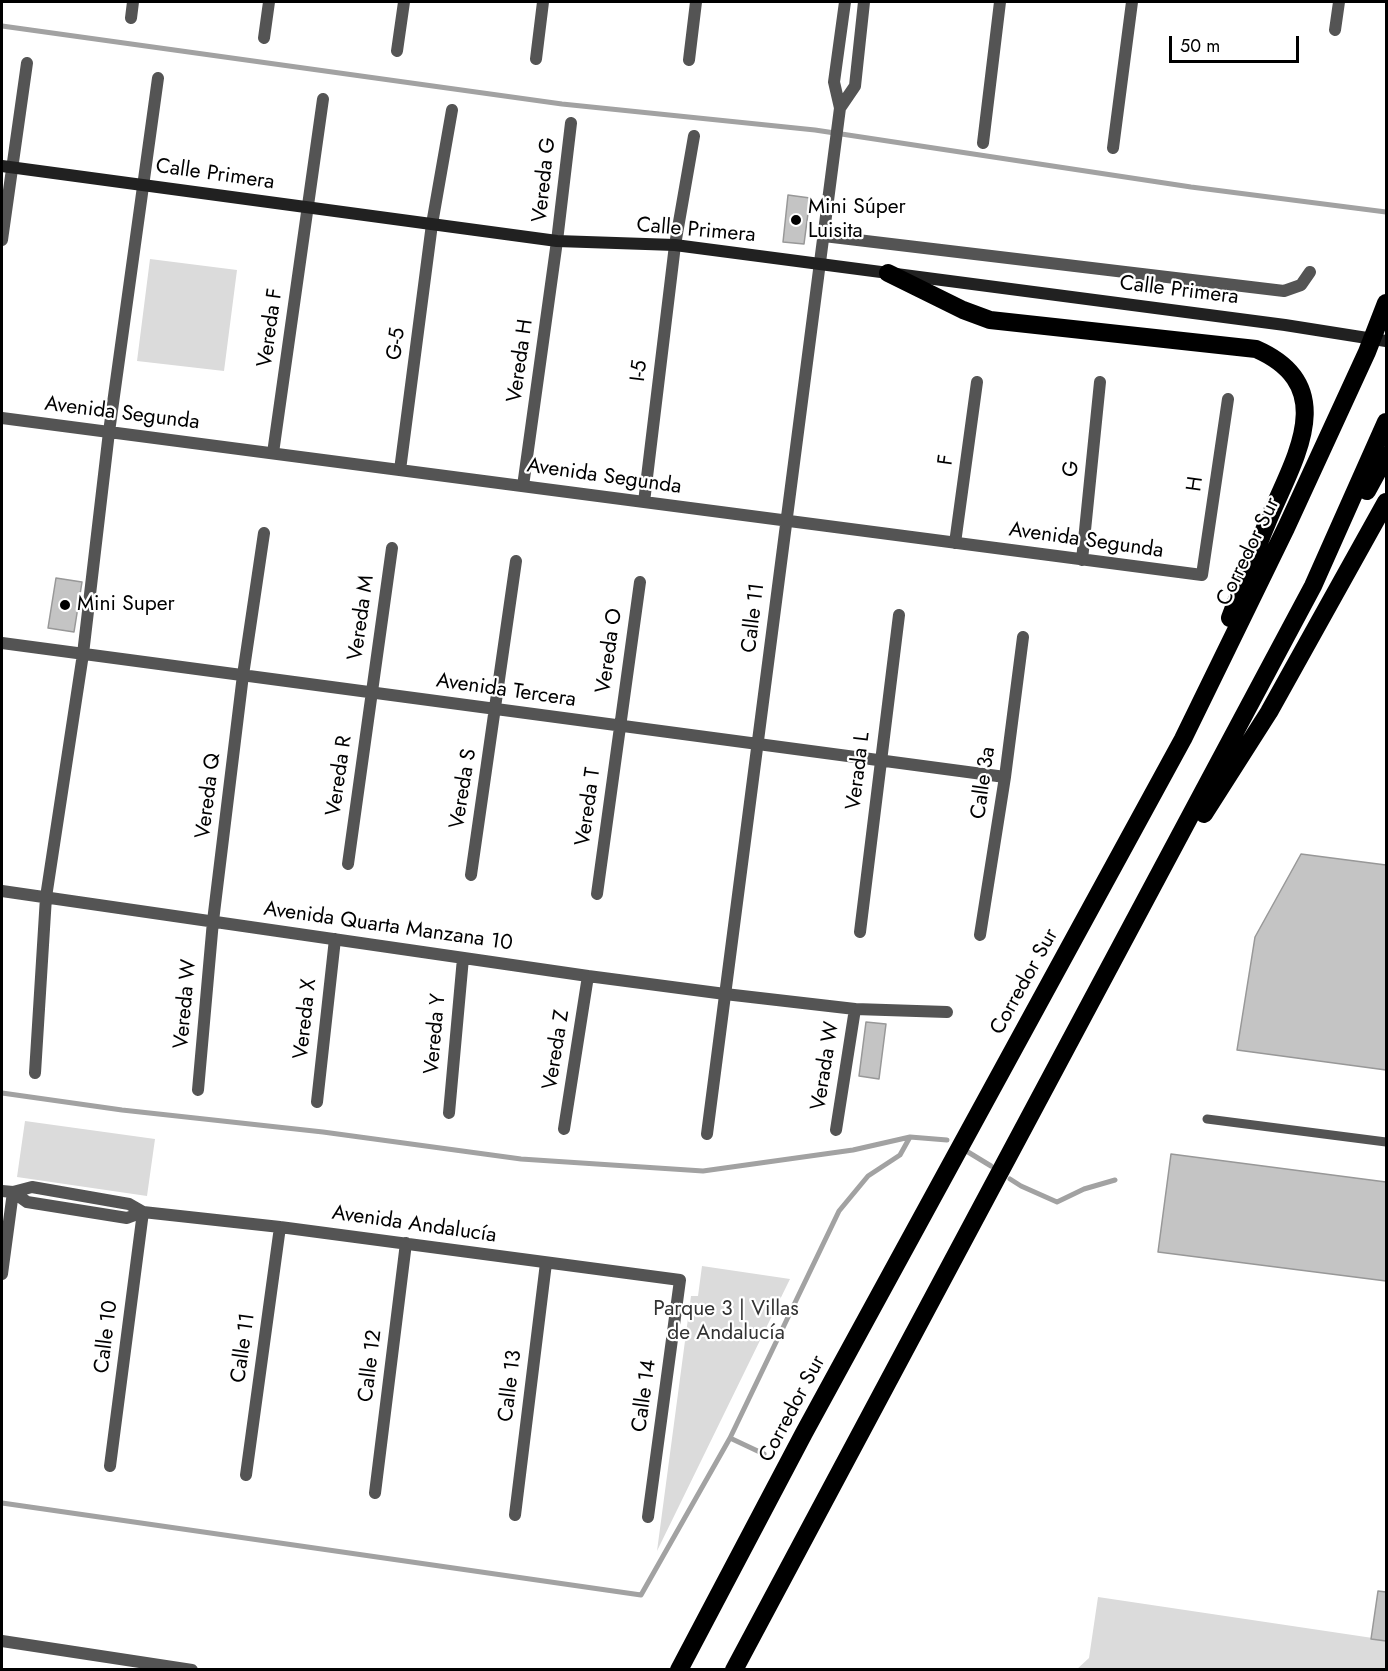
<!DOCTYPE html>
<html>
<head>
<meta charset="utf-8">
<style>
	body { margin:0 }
	#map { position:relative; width:1388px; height:1671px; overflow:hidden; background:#fff; font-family:Jost,sans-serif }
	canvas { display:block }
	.frame { position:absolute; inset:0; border:3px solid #000; pointer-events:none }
	.scale { position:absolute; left:1169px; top:36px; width:130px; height:27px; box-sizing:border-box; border:3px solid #000; border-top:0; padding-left:8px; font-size:18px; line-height:21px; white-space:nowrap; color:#000; -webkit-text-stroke:4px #fff; paint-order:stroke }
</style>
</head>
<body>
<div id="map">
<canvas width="1388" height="1671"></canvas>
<div class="frame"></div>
<div class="scale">50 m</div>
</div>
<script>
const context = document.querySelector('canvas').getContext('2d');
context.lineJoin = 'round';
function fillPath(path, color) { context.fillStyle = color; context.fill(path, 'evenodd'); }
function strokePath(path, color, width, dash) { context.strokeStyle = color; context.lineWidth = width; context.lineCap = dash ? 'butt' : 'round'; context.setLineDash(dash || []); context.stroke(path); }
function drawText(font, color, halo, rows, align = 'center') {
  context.font = font + ' Jost,sans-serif'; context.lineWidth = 4.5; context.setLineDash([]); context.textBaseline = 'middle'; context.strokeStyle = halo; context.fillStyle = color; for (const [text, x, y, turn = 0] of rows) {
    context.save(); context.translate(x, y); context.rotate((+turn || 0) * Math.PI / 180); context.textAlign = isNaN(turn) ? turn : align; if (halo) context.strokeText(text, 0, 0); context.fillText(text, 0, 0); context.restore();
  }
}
fillPath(new Path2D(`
	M150,259l87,11 -13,101 -87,-10z
	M25,1121l130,18 -8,57 -130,-19z
	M702,1266l88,13 -133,272 34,-255h7z
	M1098,1597l288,43v29l-310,1 13,-12z`), '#dbdbdb');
strokePath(new Path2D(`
	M2,26l560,78 253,26 376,57 195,25
	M2,1093l120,17 201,22 198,27 182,12 150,-21 57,-13 37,3
	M968,1152l23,14
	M1010,1179l11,7 36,16 27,-13 31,-9
	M730,1438l109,-227 29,-35 32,-21 10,-18
	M2,1503l639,92 89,-157 34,16`), '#a2a2a2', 5);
const building = new Path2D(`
	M788,195l22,3 -6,46 -21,-2z
	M56,578l26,4 -8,50 -26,-4z
	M1301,854l85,11v205l-149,-20 18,-113z
	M866,1022l20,2 -7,55 -20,-3z
	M1171,1154l215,28v99l-228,-29z
	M1378,1591l8,1v49l-15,-2z`);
fillPath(building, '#c4c4c4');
strokePath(building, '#989898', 1.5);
strokePath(new Path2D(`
	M1207,1119l179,23`), '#545454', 9);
strokePath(new Path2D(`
	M131,18l2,-16
	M1335,30l4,-28
	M264,38l5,-36
	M397,51l7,-49
	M536,59l7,-57
	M689,60l7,-58
	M840,108l15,-22 9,-84
	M983,143l17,-141
	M1113,148l19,-146
	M824,236l460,55 17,-6 9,-13
	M2,240l25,-177
	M2,418l1200,157 26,-176
	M273,453l50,-354
	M400,470l32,-246 20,-114
	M523,486l34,-245 14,-118
	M644,502l31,-257 19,-109
	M955,543l22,-161
	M1082,560l18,-178
	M2,643l1003,134
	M348,864l44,-316
	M471,875l45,-314
	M2,891l586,85 137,18 130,15 92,3
	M597,894l43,-312
	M860,932l39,-317
	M980,935l25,-158 18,-140
	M35,1073l11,-176 37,-243 26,-222 49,-354
	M198,1090l15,-169 30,-246 21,-142
	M317,1102l18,-163
	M449,1113l14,-155
	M564,1129l24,-153
	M836,1130l19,-121
	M707,1134l133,-1026 -6,-26 11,-80
	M2,1191l11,1 19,-5 97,17 14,8
	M13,1192l14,10 100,16 16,-6 137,15 400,53 -32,237
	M2,1274l11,-82
	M110,1466l33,-254
	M246,1475l34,-248
	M375,1493l31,-250
	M515,1515l31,-252
	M2,1641l190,29`), '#545454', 12);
strokePath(new Path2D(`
	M2,166l555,75 118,4 610,80 101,16`), '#212121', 12);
strokePath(new Path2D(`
	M888,273l75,37 27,10 266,29c87,38 36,113 11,174 -13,31 -25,63 -37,95
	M1367,491l19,-35
	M1204,814l65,-102 117,-210
	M679,1670l125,-237 379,-694 103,-211 81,-176 19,-49
	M734,1670l579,-1084 73,-164`), '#000', 18);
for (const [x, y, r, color] of [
	[796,220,6,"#000"],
	[65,605,6,"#000"]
]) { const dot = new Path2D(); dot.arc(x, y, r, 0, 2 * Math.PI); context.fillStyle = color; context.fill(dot); strokePath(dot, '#fff', 2); }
drawText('21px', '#000', '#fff', [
	["Calle Primera",215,175,8],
	["Vereda G",545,180,-84],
	["Calle Primera",696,231,5],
	["Calle Primera",1179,291,7],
	["Vereda F",271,328,-82],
	["G-5",397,344,-83],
	["Vereda H",521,361,-82],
	["I-5",640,371,-83],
	["Avenida Segunda",122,414,7],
	["F",947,460,-82],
	["G",1072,469,-84],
	["Avenida Segunda",604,477,8],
	["H",1196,484,-82],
	["Avenida Segunda",1086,541,8],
	["Corredor Sur",1249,552,-64],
	["Vereda M",362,618,-82],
	["Calle 11",754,618,-83],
	["Vereda O",610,651,-82],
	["Avenida Tercera",506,691,8],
	["Verada L",859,771,-83],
	["Vereda R",340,776,-82],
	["Calle 3a",984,783,-82],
	["Vereda S",464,789,-81],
	["Vereda Q",209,796,-83],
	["Vereda T",589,807,-82],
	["Avenida Quarta Manzana 10",388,927,8],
	["Corredor Sur",1025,982,-61],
	["Vereda W",186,1004,-85],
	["Vereda X",306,1019,-84],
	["Vereda Y",436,1034,-85],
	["Vereda Z",557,1050,-81],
	["Verada W",826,1066,-81],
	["Avenida Andalucía",414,1225,8],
	["Calle 10",107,1337,-83],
	["Calle 11",244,1348,-82],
	["Calle 12",371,1366,-83],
	["Calle 13",511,1386,-83],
	["Calle 14",645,1396,-82],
	["Corredor Sur",793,1409,-62]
]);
drawText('21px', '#000', '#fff', [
	["Mini Súper",808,208],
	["Luisita",808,232],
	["Mini Super",77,605]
], 'left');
drawText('21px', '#323232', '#fff', [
	["Parque 3 | Villas",726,1310],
	["de Andalucía",726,1334]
]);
</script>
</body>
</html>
